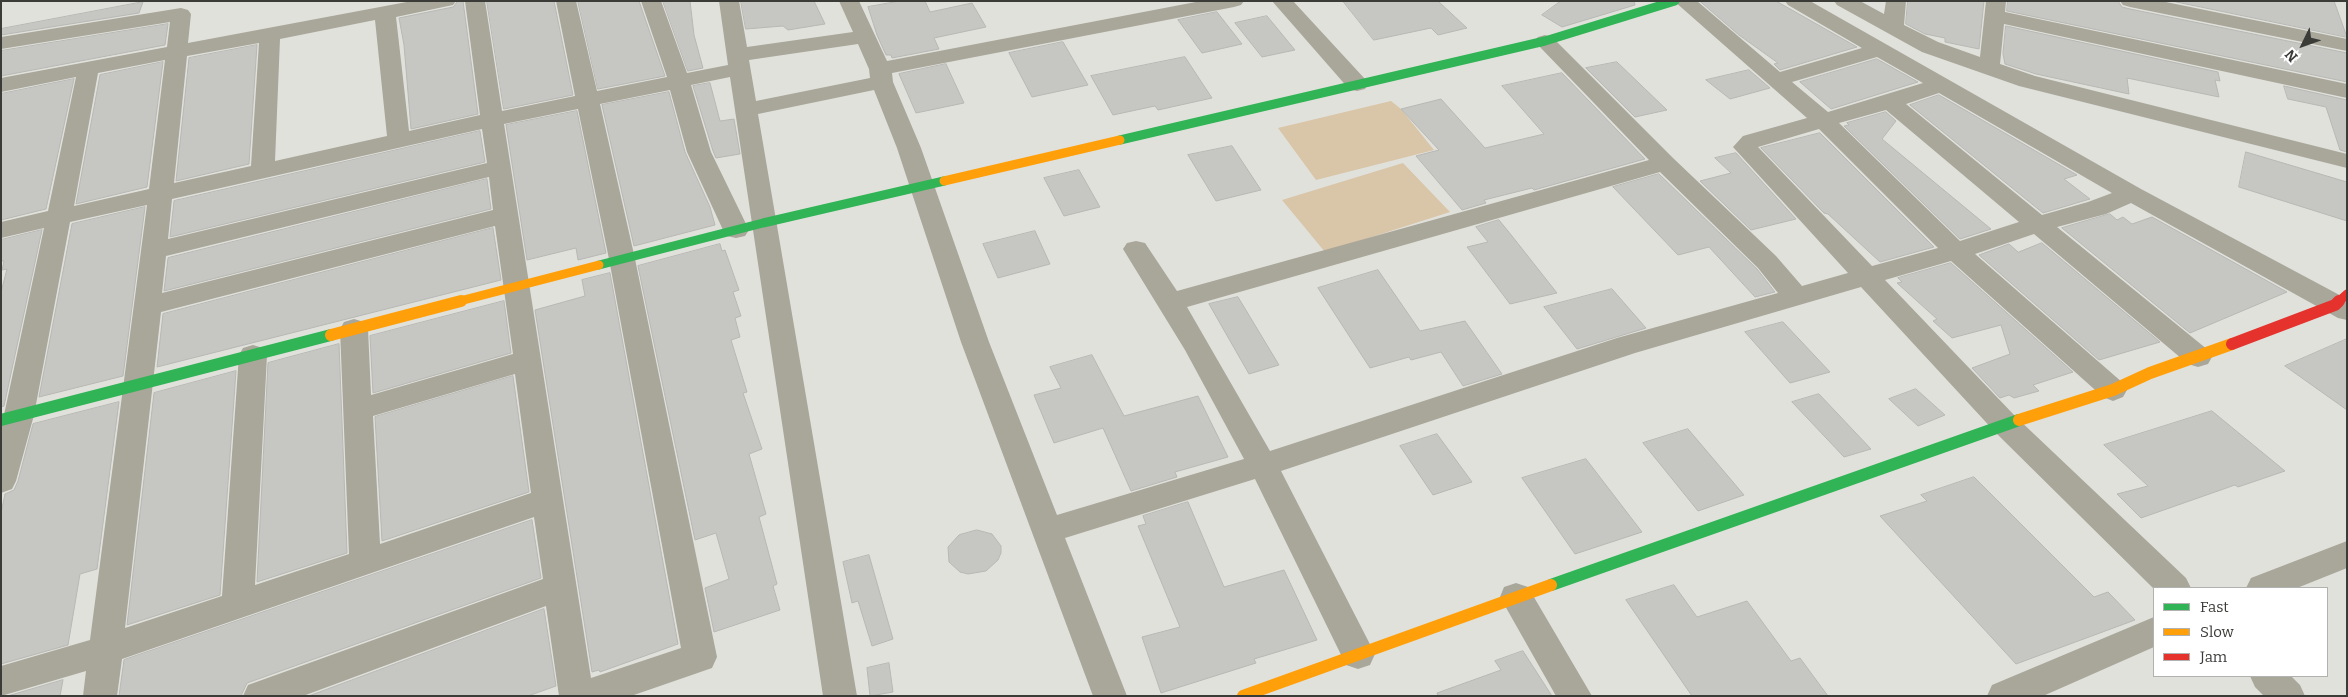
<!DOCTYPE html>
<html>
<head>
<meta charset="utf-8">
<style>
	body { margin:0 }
	#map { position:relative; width:2348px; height:697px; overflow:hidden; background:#e1e1dc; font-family:Bitter,serif }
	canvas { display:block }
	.frame { position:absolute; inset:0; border:2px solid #3b3c38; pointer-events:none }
	.legend { position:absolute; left:2153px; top:587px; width:175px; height:90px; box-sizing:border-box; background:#fff; border:1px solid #b1b1af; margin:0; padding:6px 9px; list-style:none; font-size:15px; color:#3b3c38 }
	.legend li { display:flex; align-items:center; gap:10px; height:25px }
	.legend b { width:25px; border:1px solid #b1b1af }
	.north { position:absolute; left:2278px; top:20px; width:50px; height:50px; -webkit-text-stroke:4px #fff; paint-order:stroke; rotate:228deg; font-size:14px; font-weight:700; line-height:20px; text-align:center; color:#3b3c38 }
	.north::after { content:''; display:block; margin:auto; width:18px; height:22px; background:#3b3c38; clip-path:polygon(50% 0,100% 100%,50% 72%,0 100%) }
</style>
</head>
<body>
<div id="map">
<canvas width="2348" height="697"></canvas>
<div class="frame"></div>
<ul class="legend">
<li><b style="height:6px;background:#30b455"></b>Fast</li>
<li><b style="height:6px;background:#ff9f0a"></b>Slow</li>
<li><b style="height:6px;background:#e5322d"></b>Jam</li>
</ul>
<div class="north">N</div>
</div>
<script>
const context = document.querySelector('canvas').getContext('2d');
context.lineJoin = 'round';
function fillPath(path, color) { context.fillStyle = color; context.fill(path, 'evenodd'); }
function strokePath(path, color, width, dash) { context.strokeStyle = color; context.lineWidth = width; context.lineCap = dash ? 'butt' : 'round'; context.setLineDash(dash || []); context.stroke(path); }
fillPath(new Path2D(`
	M1391,101l10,8 33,41 -118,30 -38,-52z
	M1403,163l47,49 -125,40 -43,-52z`), '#d9c5a7');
const building = new Path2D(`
	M458,1h5l15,113 -67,15 -7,-84 -5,-27 54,-11z
	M487,1h67l19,94 -69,14z
	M578,1h61l26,75 -67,13z
	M663,1h27l4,34 9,33 -15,3z
	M741,1h73l11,23 -37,6 -5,-4 -37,3z
	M900,1h25l5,11 42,-9 14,24 -52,11 5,11 -47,9 -1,-3h-5l-9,-20 -9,-28z
	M1343,1h95l29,27 -29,7 -7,-7 -57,12z
	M1561,1h73l1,4 -73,22 -20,-12z
	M1700,1h76l81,46 -77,23 -6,-6 4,-1 -39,-28z
	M1908,1h76l-5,48 -34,-7v-4l-20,-4 -19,-10z
	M2008,1h110l4,6 8,2 217,44v29l-340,-71z
	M2172,1h162l13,36z
	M143,2l-4,11 -138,22v-6z
	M1217,12l25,32 -40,9 -24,-33z
	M1267,16l28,34 -33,7 -27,-34z
	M168,24l-3,21 -164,31v-25z
	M2006,26l212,46 2,9 -5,-1 4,17 -92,-19 2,16 -93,-20 -31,-10 -2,-10z
	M1063,42l25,43 -56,12 -23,-44z
	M257,45l-8,119 -73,17 13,-123z
	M1185,57l27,41 -54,12 -3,-4 -42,9 -22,-39z
	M1877,59l41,23 -87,27 -31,-27z
	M163,62l-16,125 -71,17 24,-129z
	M1617,62l50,48 -32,7 -49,-49z
	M946,64l18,39 -48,10 -17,-39z
	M1749,70l21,18 -40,11 -24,-19z
	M1562,73l83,86 -111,31 -2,-2 -48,12 2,3 -24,7 -46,-54 23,-6 -38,-41 40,-10 44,49 59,-14 -42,-48z
	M74,79l-28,130 -45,11v-126z
	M710,83l10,38 14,-2 6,35 -24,4 -3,-7 -20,-65z
	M2284,86l63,14v52l-7,-2 -14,-43 -38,-8z
	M669,92l16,60 25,55 5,18 -81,21 -32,-141z
	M1939,95l138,80 -13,4 26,20 -47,14 -133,-108z
	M577,111l29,142 -28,7 -2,-12 -49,12 -21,-135z
	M1886,112l10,9 -14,18 109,90 -31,10 -116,-113 5,-1 -2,-2z
	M480,131l5,31 -315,75 4,-36z
	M1820,133l114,114 -54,15 -52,-48 -4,-1 -63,-65z
	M1232,146l29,44 -45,11 -28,-46z
	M2246,152l101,30v39l-108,-34z
	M1736,153l60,66 -45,11 -51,-49 31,-8 -16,-15z
	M1079,170l21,37 -36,9 -20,-38z
	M1659,174l98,95 18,23 -20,5 -46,-50 -31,8 -65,-68z
	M487,179l4,30 -327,82 4,-33z
	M145,207l-22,169 -84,21 33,-173z
	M2110,214l7,6 6,-3 9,7 20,-7 135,75 -97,41 -128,-105z
	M1499,220l13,16 45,57 -47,11 -43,-57 21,-5 -12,-15z
	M493,228l8,52 -344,87 6,-53z
	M42,230l-38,176 -3,1v-115l6,-23 -5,1 2,-9h-3v-21z
	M1035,231l15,33 -52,14 -15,-34z
	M2042,243l118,99 -61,18 -120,-105 30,-11 9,8z
	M720,244l2,7 3,-1 14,40 -6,2 8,24 -6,2 5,19 -9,3 16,52 -4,1 19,56 -13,5 17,60 -7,3 18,67 -4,2 7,24 -66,22 -9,-44 24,-9 -13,-46 -21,7 -57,-274z
	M1951,263l122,109 -40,13 6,6 -25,7 -5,-3 -9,3 -28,-30 38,-14 -9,-29 -49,13 -19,-17 4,-2 -40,-36 5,-1 -4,-4z
	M1378,270l42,61 45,-10 37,53 -39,12 -22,-34 -30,8 -2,-3 -39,11 -52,-80z
	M610,273l68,371 -78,28 -1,-2 -7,2 -57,-362 50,-14 -3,-16z
	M1612,289l34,39 -69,21 -33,-42z
	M1238,297l41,68 -30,9 -40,-70z
	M504,301l7,52 -138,40 -3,-57z
	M1783,322l47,50 -40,11 -45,-51z
	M2347,339v71l-62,-44z
	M339,344l8,209 -90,29 11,-219z
	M1092,355l32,61 74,-20 30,61 -53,15 2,5 -46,14 -28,-63 -49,15 -20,-48 27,-7 -11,-21z
	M236,371l-16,224 -93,30 27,-232z
	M513,376l16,116 -147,49 -7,-124z
	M1916,389l29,26 -27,11 -29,-27z
	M1819,394l52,55 -27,8 -52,-55z
	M119,402l-22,167 -17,5 -12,71 -67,19v-151l4,-19 9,-4 4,-9 15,-57z
	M2212,411l73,60 -47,16 -3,-2 -94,33 -24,-24 31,-8 -44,-41z
	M1688,429l56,66 -46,16 -55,-68z
	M1437,434l35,48 -39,13 -33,-49z
	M1586,459l56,73 -67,22 -53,-76z
	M1974,477l120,120 14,-5 27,28 -119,44 -136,-148 47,-15 -6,-6z
	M1188,502l36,85 60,-17 33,70 -63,19 2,4 -95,30 -19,-56 38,-10 -42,-101 8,-2 -3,-8z
	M532,520l9,58 -294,105 -6,13h-122l5,-36z
	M977,530l15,4 9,12v7l-3,7 -12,11 -18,3 -8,-2 -11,-10 -1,-15 11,-12z
	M869,555l24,84 -21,7 -14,-45 -6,2 -9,-41z
	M1674,585l23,32 50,-16 44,60 9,-3 28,38h-136l-66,-96z
	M544,609l12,77 -28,10h-219z
	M1523,651l29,45h-114l-1,-3 64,-23 -6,-9z
	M889,663l4,29 -23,4 -3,-28z
	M63,680l-3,16h-52z`);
fillPath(building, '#c6c7c3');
strokePath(building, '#b7b8b4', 1);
fillPath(new Path2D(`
	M412,1h44l-3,4 -57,12 13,114 71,-16 -15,-114h20l17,110 73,-15 -19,-95h20l21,90 70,-14 -26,-76h20l26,72 41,-8 -9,-64h20l8,46 106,-15 -14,-31h20l28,60 314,-60h43l-3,4 -7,2 -342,66 1,9 28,66 68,194 68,173 187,-56 -59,-109 -62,-101 4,-6 9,-2 9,2 32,48 472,-131 -111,-115 -4,-4 4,-4 7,-2 7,2 121,121 103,98 26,30 46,-13 -115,-126 10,-11 64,-18 -133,-117h23l83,71 82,-24 -74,-43 -3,-4h25l331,188 206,110v21l-9,-2 -207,-115 -25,11 -49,13 151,123 4,7 -4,7 -10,3 -10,-3 -154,-130 -59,20 148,129 4,7 -4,7 -10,4 -10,-4 -152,-136 -66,19 130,136 171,162 5,10 -37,1 -159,-157 -134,-145 -226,66 -354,118 94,183 -5,11 -12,4 -12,-4 -91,-186 -190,59 62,158h-34l-132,-354 -64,-194 -23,-58 -116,24 99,582h-34l-93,-619 -39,8 20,67 38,78 -4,6 -9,2 -9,-2 -4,-6 -36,-78 -17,-62 -70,14 35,155 82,398 -5,11 -81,28h-72l-13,-90 -243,90h-60l5,-11 295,-106 -9,-62 -412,142 -5,37h-34l3,-25 -85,25v-30l89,-26 57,-435 -77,17 -36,193 -18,66 -4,8 -11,4v-64l43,-201 -43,10v-16l47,-11 28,-134 -75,15v-14l166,-31 3,-25 -169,27v-12l180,-29 7,2 3,4 -3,29zM375,20l12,116 -112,25 5,-122zM259,43l-8,123 -77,17 13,-127zM858,44l11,25 1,9 -114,23 -7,-41zM1877,57l46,26 -95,29 -36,-30zM165,60l-16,129 -75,17 24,-133zM1939,93l173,100 -24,9 -46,13 -136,-111zM578,109l31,150 72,389 -90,30 -87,-554zM1886,110l133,112 -59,19 -121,-118zM482,129l5,34 -319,76 4,-40zM1819,129l119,119 -66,18 -114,-119zM1660,172l98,96 20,25 -161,45 -347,113 -83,-144zM489,177l4,33 -331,83 4,-37zM495,226l18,128 -142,41 -3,-66 -4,-7 -10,-3 -10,3 -4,7 9,225 -94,31 12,-230 -4,-7 -10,-3 -10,3 -4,7 -17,241 -97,32 36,-316zM515,374l16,119 -151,51 -7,-128z
	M1272,1h21l72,78 3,5 -3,5 -8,2 -8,-2z
	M1834,1h26l24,13 2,-13h20l-2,24 34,17 42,15 6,-56h20l-1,11 342,72v14l-343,-74 -4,40 35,12 312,78v14l-328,-82 -97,-34 -85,-47z
	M2120,1h41l186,38v12l-217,-44 -7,-2z
	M2347,541v27l-50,20h-51l5,-10z
	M1516,583l12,4 64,109h-36l-56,-99 4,-10z
	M2154,617v30l-111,49h-56l5,-11z
	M2250,676h41l9,9 5,11h-41l-9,-9z`), '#a9a69a');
strokePath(new Path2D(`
	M1120,140l425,-99 130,-40
	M599,265l164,-42 181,-42`), '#30b455', 9);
strokePath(new Path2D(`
	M1,420l330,-85
	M1551,585l468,-165`), '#30b455', 12);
strokePath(new Path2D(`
	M944,181l176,-41
	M456,302l143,-37`), '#ff9f0a', 9);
strokePath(new Path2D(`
	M331,335l130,-34
	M2019,420l94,-30 37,-17 82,-29
	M1243,696l308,-111`), '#ff9f0a', 12);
strokePath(new Path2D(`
	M2338,302l9,-8`), '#e5322d', 9);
strokePath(new Path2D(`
	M2232,344l103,-39 4,-4`), '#e5322d', 12);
</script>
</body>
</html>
